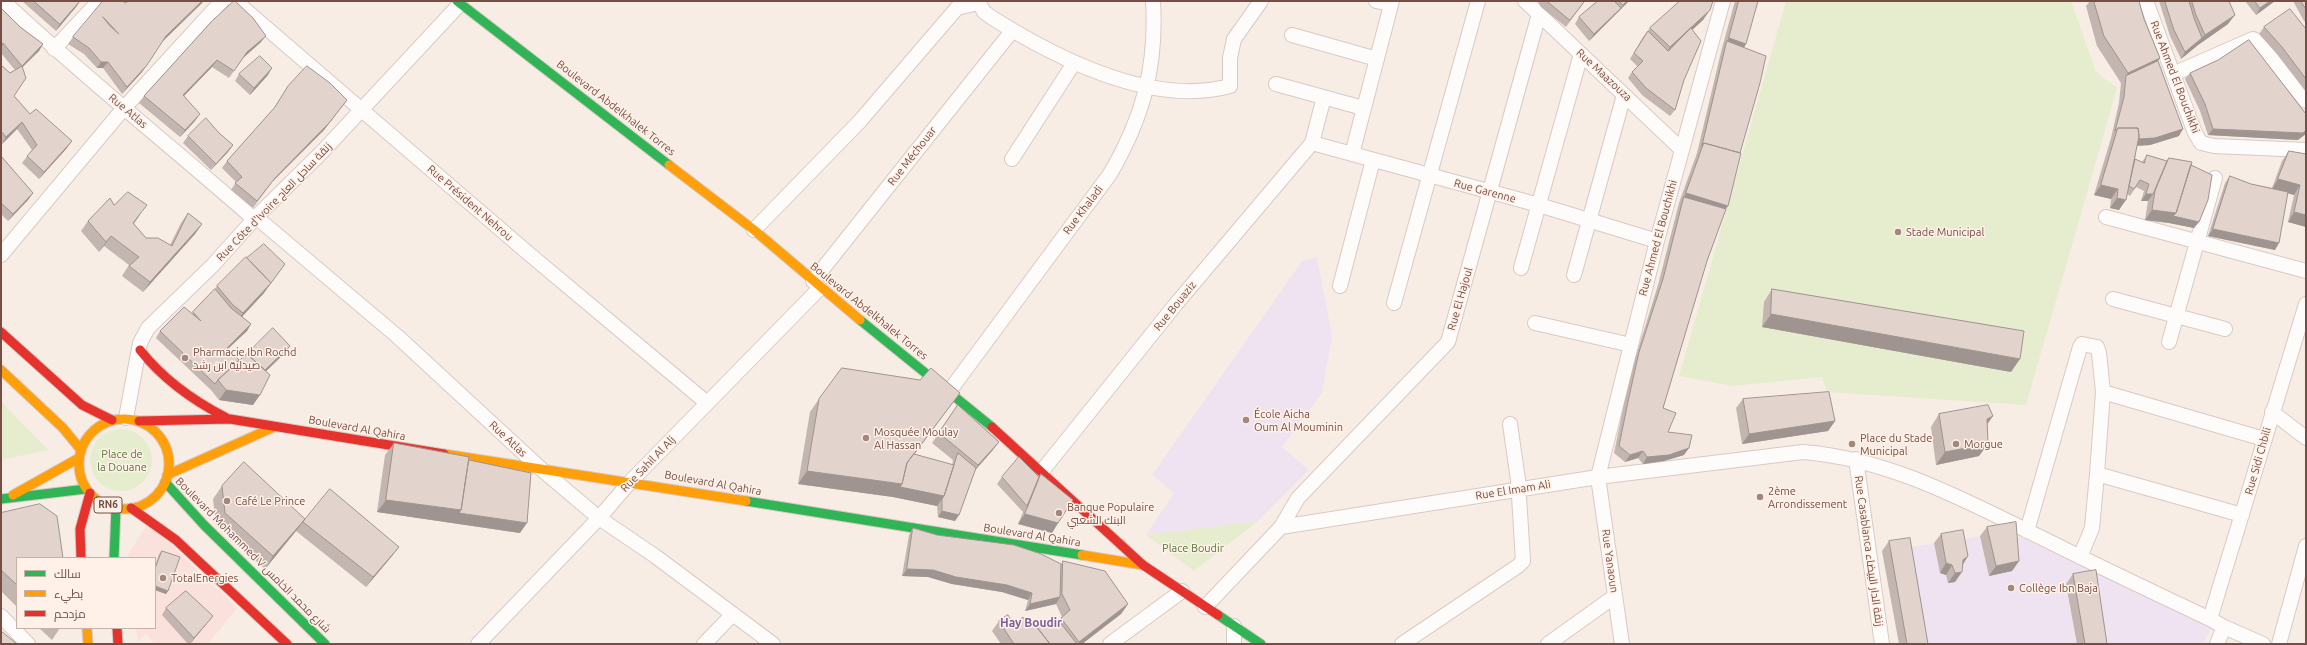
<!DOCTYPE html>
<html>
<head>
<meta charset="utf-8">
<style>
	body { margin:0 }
	#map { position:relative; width:2307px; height:645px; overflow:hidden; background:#f7ede5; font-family:Ubuntu,Cairo,sans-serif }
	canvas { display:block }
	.frame { position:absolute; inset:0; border:2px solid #764e44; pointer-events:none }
	.legend { position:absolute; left:16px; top:557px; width:140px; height:72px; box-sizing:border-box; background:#fff1e7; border:1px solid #c8b0a6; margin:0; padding:5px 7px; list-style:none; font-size:12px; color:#764e44 }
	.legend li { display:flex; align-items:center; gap:8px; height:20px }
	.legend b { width:20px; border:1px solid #c8b0a6 }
</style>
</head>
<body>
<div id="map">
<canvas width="2307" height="645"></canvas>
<div class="frame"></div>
<ul class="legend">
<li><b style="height:5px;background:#30b455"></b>سالك</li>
<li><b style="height:5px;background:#ff9f0a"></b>بطيء</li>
<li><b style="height:5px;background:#e5322d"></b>مزدحم</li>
</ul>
</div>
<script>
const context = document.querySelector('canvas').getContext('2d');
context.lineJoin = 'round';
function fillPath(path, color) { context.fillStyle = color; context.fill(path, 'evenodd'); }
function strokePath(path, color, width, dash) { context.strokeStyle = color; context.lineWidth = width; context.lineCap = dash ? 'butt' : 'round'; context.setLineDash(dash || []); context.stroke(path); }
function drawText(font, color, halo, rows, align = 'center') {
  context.font = font + ' Ubuntu,Cairo,sans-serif'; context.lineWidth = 3; context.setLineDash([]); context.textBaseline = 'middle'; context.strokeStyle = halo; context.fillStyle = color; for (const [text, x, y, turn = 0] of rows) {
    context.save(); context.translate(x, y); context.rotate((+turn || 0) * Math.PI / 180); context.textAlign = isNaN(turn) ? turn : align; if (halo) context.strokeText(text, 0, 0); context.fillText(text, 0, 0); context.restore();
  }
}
fillPath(new Path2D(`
	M148,523l89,85 -29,36h-53l-9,-10 -8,8 -2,-14h19v-70h-29z`), '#fbe1db');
fillPath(new Path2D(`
	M1317,257l15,79 -10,57 -40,54 27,23 -51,51 -112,14 28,-42 -22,-18 150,-214z
	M2009,532l204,93 -10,19h-304l-17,-93z`), '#f0e3f1');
fillPath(new Path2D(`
	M1786,1h285l25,71 21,16 -91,317 -199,-13 -5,-15 -89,9 -54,-10z
	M1,401l47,49 -47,10z
	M90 460a31 31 0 1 1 62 0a31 31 0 1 1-62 0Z
	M1258,521l-64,50 -48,-36z`), '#e6edce');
const street = new Path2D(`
	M3,1c81,76 168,145 251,218
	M235,1l293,252 179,150
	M978,1l6,11 10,7c64,40 159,88 236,67v-28l4,-19 27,-38
	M1376,1l15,3
	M1525,1l157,149
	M2146,1l49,132 6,10 13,3 92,4
	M1292,35l85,24
	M54,49l45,-48
	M2173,74l80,-35 4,2 49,60
	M1276,84l87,24
	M1312,143l227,62 118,36
	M1352,154l40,-153
	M1012,159l62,-96
	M256,217l141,119 144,133 58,49 56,38 118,88
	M2106,217l200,54
	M754,230l106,-109 97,-113 21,-5
	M1,255l123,-147 98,-107
	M1521,268l60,-214
	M1574,275l50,-180
	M813,281l199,-250
	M1340,286l33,-126
	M2113,299l112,30
	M1394,303l84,-302
	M1535,323l96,22
	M2169,342l46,-164
	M2103,392l161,47
	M948,393l162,-219c33,-56 47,-108 43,-173
	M2272,412l34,26
	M126,418l14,-75 8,-15 65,-63 43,-48 66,-65 138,-148
	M1856,459l26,185
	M1042,471l134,-167 136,-161 12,-46
	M2097,474l145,41
	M1281,527l317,-50 205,-25c88,7 165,50 243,88 54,27 109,53 164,79l14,8 39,17
	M2027,531l53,-184 2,-3 15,3 2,6 4,39 -6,82 -5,54 -12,29
	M1205,607l76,-80 17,-29 150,-156 91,-328
	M1,616l27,28
	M2210,619l96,-315
	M478,644l121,-126 31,-36 190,-194
	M704,644l29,-30
	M1110,644l72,-53
	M1234,644v-18
	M1402,644l116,-78 5,-5 -5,-81 -8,-56
	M1548,644l67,-48
	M1622,644l-24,-167 59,-236 66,-240
	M2217,644l7,-17
	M2279,644l27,-98`);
const fast = new Path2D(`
	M457,1l212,164
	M860,320l132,107
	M165,482l39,43 121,119
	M1,499l85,-10
	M746,501l336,54
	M114,558l2,-50
	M1218,615l43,29`);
const slow = new Path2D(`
	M669,165l85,65 106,90
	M1,370l62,58 18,22
	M79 464a45 45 0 1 1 90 0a45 45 0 1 1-90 0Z
	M444,454l302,47
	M167,475l107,-48
	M13,495l66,-37
	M1082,555l61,10
	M87,628l1,16`);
const jam = new Path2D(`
	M1,332l81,73 30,15
	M140,350c23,29 52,50 85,67
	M139,421l91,-2 214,35
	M992,427l151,138 75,50
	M131,508l45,32 111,104
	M81,558l-1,-29 10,-36
	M117,628l1,16`);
strokePath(street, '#d8cac4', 16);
strokePath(fast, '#d8c8c2', 11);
strokePath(slow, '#d8c8c2', 11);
strokePath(jam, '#d8c8c2', 11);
strokePath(street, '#fefcfb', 14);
strokePath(fast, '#30b455', 9);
strokePath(slow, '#ff9f0a', 9);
strokePath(jam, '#e5322d', 9);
fillPath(new Path2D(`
	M22,1h58l-24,30z
	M1538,1h45l1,1 -18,25 -25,-20z
	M1598,1h31l-40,40 -14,-17 4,-7z
	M1678,1h35l-10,19 -11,10 -8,50 -9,30 -5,6 -28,-21 -14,-17 4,-6 6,-5 -8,-8 13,-22 7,-9 29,-26z
	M1735,1h23l-14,47 -4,105 -14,56 -19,52 -44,147 5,24 16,23 -20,6 -21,3 -5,-6 -13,4 -11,-9 10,-49 11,-45 23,-74 21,-82 18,-50 25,-105z
	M2090,1h49l5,18 16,39 -2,3 21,75 -29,9 -13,1 -2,13 7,3 5,-7 20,6 2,-3 22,7 8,57 -5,6 -25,-5 -24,-3 3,-19h-7l3,-10 -8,-4 -6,9 -3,-2 -8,16 -9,-2 1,-9 -17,-4 17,-57 8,-35 2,-20 -24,-37 -11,-40z
	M2159,1h70l-1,23 -30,21 -17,14 -11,-23z
	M2245,1h30l-19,14z
	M2293,1h13v22l-2,-2z
	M126,3h76l-40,39 -20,30 -20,22 -19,-26h-6l-13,-14 -16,-10 5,-7z
	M1,10l19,17 23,17 -4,7 -16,16 -9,29 16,18 37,34 -28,31 -17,-16 10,-13 -15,-21 -15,15 -1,-1v-78l9,8 5,-3 -14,-17z
	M212,21l49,21 -19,17 -13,19 -17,-11 -28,29 11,25 -15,16 -41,-34 5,-7z
	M2264,27l42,2v63l-29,-38 -18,-20z
	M2190,73l108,67 -90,-5 -8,-24 -15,-32z
	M239,74l29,1 -18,20 -15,-14z
	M288,86l59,14 -23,30 -54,54 -17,24 -22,-18 5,-8 -14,-14 5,-7 46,-51z
	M219,133l14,12 -5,7 -17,18 -28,-27 5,-7z
	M2289,151l17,3v73l-18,-5 6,-27 -6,-2 -13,57 -67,-14 17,-53 5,-7 21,8 21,4 10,-27z
	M1,156l32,37 -5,7 -20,21 -7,-7z
	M114,205l26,10 -6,9 12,14 24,7 11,-22 7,-10 14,11 -7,10 -52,58 -21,-16 7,-11 -25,-19 -5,6 -18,-21 7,-10z
	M247,258l38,6 -21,29 -22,24 9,7 -4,7 -19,18 11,11 8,-6 43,-8 -5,7 -19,18 -13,34 -34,-5 -8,-10 -55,-52 4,-7 32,-18 23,-24 2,-3z
	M1772,289l239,83 -249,-45 2,-25z
	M819,399l132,6 -37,49 38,11 1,-5 -21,-17 26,-38 41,37 -7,9 -17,19 -16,45 -4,6 -17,-4 -1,-11 -44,-9 -95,-13 12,-72z
	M1743,399l92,22 -7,10 -86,13 -6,-36z
	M1939,414l48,10 -8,32 -43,9 -5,-38z
	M394,443l75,17 51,73 -143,-21 8,-57z
	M1041,474l17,49 -6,10 -34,-9 5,-12 -26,-28 5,-7h37z
	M222,486l83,33 94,28 -7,9 -26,31 -70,-56 -31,38 -49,-44 -3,-26z
	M1,513l16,45v49l-16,-16z
	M1987,527l32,34 -7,10 -23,5 -9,-40z
	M913,528l24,7 124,29 2,-3 65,43 -7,10 -39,30h-81l-9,-13 7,-10 14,4h14l7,-2 10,1 15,-3 3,-4 -6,-13 -31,7 3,-11 -26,-8 -50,-8 -24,-7 -26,-1 7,-41z
	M1941,534l27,22 -5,8 -8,18 -7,1 -2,-8 -6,-2 -6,-30z
	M1889,541l39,103h-29l-17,-93z
	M162,551l6,40 -2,3 -11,-4v-24l4,-12z
	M2073,574l34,70h-30l-11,-60z
	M166,608l47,8 -5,6 -18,22h-2l-26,-29z
	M39,628h21l-8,12z`), '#c3b5b0');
fillPath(new Path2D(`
	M80,1l-3,5 -21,25 4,-7z
	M202,1h2l-2,2 -41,40 5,-7z
	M1627,1h2l-40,40 5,-7 27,-26z
	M2270,1h5l-19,14 4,-7z
	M1710,10l-7,10 -40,37 7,-10z
	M2235,15l-7,9 -30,21 -17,14 4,-7 17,-14 3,-3z
	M266,36l-5,6 -19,17 -13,19 18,-26z
	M1729,38l17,6 -6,10 -13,-13z
	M43,44l-4,7 -22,21 5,-6z
	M2160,58l-7,9 -27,9 2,-3z
	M217,60l-5,7 -34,35 5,-7z
	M101,62h7l-5,6h-6z
	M147,65l-5,7 -20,22 5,-7z
	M272,68l-4,7 -18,20 4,-7z
	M347,100l-23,30 -54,54 -17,24 22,-30z
	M200,114l-5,7 -15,16 5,-7z
	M22,122l-5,7 -15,15 4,-7z
	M2183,129l-4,7 -29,9 -18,1 5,-7z
	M2213,129l93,1v4l-8,6 -90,-5z
	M72,141l-5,7 -28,31 5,-7z
	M233,145l-5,7 -17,18 5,-6z
	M2278,179l22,6 -6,10 -22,-6z
	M2101,185l17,4 -7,10 -17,-4z
	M33,193l-5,7 -20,21 5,-7z
	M1686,193l42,13 -7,10 -37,-19z
	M2146,194h7l-5,7h-7z
	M2117,198l9,2 -7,10 -9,-2z
	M2152,210l24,3 23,9 -5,6 -25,-5 -24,-3z
	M2294,212l12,3v12l-18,-5z
	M202,224l-7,10 -52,58 7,-10z
	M2213,229l66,14 -4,7 -67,-14z
	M111,236l-7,10 -5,6 7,-10z
	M271,283l-7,10 -28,30 7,-10z
	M1771,314l249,45 -9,13 -249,-45z
	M251,324l-4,7 -25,23 5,-6z
	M290,346l-5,7 -27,26 5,-7z
	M226,390l34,5 -7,10 -34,-5z
	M960,393l-9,12 -46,62v-1z
	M1993,416l-9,13 3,-10z
	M1835,421l-7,10 -86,13 7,-10z
	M999,442l-7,9 -21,24 7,-10z
	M1988,444l-9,12 -43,9 9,-13z
	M1689,448l-5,7 -20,6 -21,3 4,-7z
	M1643,451l-5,7 -13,4 5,-7z
	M807,471l95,13 42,12 -7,10 -44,-9 -95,-13z
	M386,500l75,10 -9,13 -75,-11z
	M942,511l17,4 -4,6 -17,-4z
	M459,513l68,10 -7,10 -68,-10z
	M1025,514l33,9 -6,10 -34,-9z
	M305,519l-9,12 -31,38 8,-13z
	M399,547l-7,9 -26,31 7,-10z
	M1968,556l-6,10 1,-6z
	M2019,561l-7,10 -23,5 7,-10z
	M1946,563l6,2 -6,10 -6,-2z
	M907,569l26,1 74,15 25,8 -4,7 -26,-8 -50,-8 -24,-7 -26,-1z
	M1962,572l-7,10 -7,1 7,-10z
	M155,586l13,5 -2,3 -11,-4z
	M1060,597l-4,7 -31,7 5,-7z
	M1128,604l-7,10 -39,30h-4l1,-2z
	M213,616l-5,6 -18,22 4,-6z`), '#9f9490');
const building = new Path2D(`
	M34,1h46l-20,23z
	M103,1h19l4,2 1,-2h75l-36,35 -19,29 -20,22 -19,-25h-7l-12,-14 -16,-11zM103,17l16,17 -9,-8z
	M234,1h1l18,17 13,18 -19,16 -13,19 -17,-11 -34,35 17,19 -15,16 -41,-34 68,-75z
	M1547,1h36l1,1 -14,18z
	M1598,1h16l7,7 -27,26 -15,-17z
	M1619,1h8l-4,4z
	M1680,1h33l-3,9 -40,37 -20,-19z
	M1739,1h19l-12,43 -17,-6z
	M2094,1h45l5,18 16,39 -32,15 -24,-37z
	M2165,1h24l5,17 8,20 -17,14 -11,-22z
	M2192,1h37l6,14 -30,20 -9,-20z
	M2255,1h15l-10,7z
	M2301,1h5v8z
	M2,9l18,18 23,17 -21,22 4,12 -12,18 16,18 6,-5 36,32 -28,31 -17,-16 10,-11 -15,-23 -16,15 -5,-6v-66l9,8 12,-7 -19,-23 -2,5v-38z
	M2290,9l16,20v50l-24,-32 -18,-20z
	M1691,28l10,13 -17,39 -9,30 -29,-22 -14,-16 11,-11 -9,-8 14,-22 20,20z
	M2249,40l57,74v16l-3,3 -90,-4 -8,-25 -15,-31 28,-13z
	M1727,41l39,15 -6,27 -20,70 -36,-10 -2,3z
	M260,56l12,12 -18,20 -15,-14z
	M2158,61l25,68 -28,9 -16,1v-3l-1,-8h-20l-3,3 9,-34 2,-21z
	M307,66l23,17 17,17 -18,23 -54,55 -18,23 -22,-18 7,-6 -15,-16 48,-54 13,-21z
	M206,118l13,15 14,12 -17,19 -28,-28z
	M2118,128h20l1,8 -13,64 -9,-2 1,-9 -17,-4z
	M1704,143l37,10 -13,53 -42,-13z
	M2289,151l17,3v61l-12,-3 6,-27 -22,-6z
	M2147,155l20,6 -14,33h-7l3,-10 -9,-4 -6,9 -5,-3 6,-27 9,4z
	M1,156l32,37 -20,21 -12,-11z
	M2169,158l23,4 -16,51 -24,-3 3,-19z
	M2191,165l21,10 -4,25 -9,22 -26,-6 3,-3z
	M2230,176l21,8 37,8 -9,51 -66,-14z
	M128,192l19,13 -14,18 13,15h12l14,8 16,-33 14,11 -52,58 -21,-16 10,-9 -28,-21 -5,6 -18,-21 22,-23 4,7z
	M1684,197l42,12 -19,52 -44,147 13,5 -8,19 24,3 -3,13 -20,7 -22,2 -4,-6 -13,4 -11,-9 10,-49 10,-45 24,-73z
	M264,244l21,20 -14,19 -24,-25z
	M246,257l25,26 -28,30 -10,-8 -16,-19z
	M215,289l16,19 20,16 -24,24 12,12 -21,20 -3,4 -55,-53 24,-24 17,14 -8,-9z
	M1772,289l252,42 -4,28 -249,-45z
	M273,328l17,18 -25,24 -18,-16z
	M247,354l23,21 -10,20 -34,-5 -8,-10z
	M842,368l78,12 11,-12 29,25 -53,70 -5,21 -95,-13 12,-72z
	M1829,392l6,29 -86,13 -6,-35z
	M958,405l41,37 -21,23 -39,-32z
	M1988,405l5,11 -6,3 1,25 -43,8 -6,-38z
	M394,443l75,14 -8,53 -75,-10z
	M958,453l18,15 -17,47 -17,-4v-12l2,-3z
	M914,454l40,11 -10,31 -44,-9 2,-3 5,-21z
	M1019,457l20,20 -12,29 -25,-29z
	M469,460l62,13 -4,50 -68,-10 2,-3z
	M244,462l61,57 -32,37 -48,-43 -3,-27z
	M1041,474l32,26 -15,23 -33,-9z
	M330,489l69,58 -26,30 -70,-55z
	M40,504l17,12 6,42h-46v27l-16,-15v-57z
	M2016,522l3,39 -23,5 -9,-39z
	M913,528l24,7 77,10 27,9 20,10 -1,33 -30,7 2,-11 -25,-8 -51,-8 -23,-7 -26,-1z
	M1963,530l5,26 -5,4 -1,12 -7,1 -3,-8 -6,-2 -5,-29z
	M1910,538l18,106h-21l-18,-103z
	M162,551l18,6 -12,34 -13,-5v-17z
	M1063,561l42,10 23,33 -49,38 -18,-24 9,-8 -8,-16z
	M2096,570l11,74h-22l-12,-70z
	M186,591l27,25 -19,22 -28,-30z
	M1008,615l5,10 10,-8 4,8 4,-5 19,24h-36l-15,-23z
	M1059,621l18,23h-27l-16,-21 10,1z
	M1,631l16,13h-16z`);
fillPath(building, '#e3d3cd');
strokePath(building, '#9f9490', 1);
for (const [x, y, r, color] of [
	[1898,232,4,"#a3867c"],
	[185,358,4,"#a3867c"],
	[1246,420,4,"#a3867c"],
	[866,438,4,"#a3867c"],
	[1852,444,4,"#a3867c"],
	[1956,444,4,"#a3867c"],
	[1760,497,4,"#a3867c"],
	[227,501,4,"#a3867c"],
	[1059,513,4,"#a3867c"],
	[163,578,4,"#a3867c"],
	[2011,588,4,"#a3867c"]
]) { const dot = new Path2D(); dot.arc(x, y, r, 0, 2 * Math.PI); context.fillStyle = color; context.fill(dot); strokePath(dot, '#fff1e7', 1.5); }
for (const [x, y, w] of [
	[108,505,28]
]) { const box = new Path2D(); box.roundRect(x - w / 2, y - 8, w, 16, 3); context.fillStyle = '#fff1e7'; context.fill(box); strokePath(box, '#764e44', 1); }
drawText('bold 10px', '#764e44', null, [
	["RN6",108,505]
]);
drawText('11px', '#764e44', '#fff1e7', [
	["Rue Maazouza",1604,75,43],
	["Rue Ahmed El Bouchikhi",2175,77,69],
	["Boulevard Abdelkhalek Torres",616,108,38],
	["Rue Atlas",128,111,40],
	["Rue Méchouar",912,156,-52],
	["Rue Garenne",1485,191,15],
	["Rue Côte d'Ivoire زنقة ساحل العاج",274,202,-46],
	["Rue Président Nehrou",470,203,41],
	["Rue Khaladi",1083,210,-53],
	["Rue Ahmed El Bouchikhi",1658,238,-75],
	["Rue El Hajoul",1460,299,-74],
	["Rue Bouaziz",1175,306,-51],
	["Boulevard Abdelkhalek Torres",869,311,39],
	["Boulevard Al Qahira",357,428,10],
	["Rue Atlas",508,439,43],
	["Rue Sidi Chbili",2258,461,-74],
	["Rue Sahil Al Alj",648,464,-46],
	["Boulevard Al Qahira",713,483,10],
	["Rue El Imam Ali",1513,490,-9],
	["Boulevard Al Qahira",1032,535,9],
	["Rue Casablanca زنقة الدار البيضاء",1869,551,82],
	["Boulevard Mohammed V شارع محمد الخامس",253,555,45],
	["Rue Yanaoun",1610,561,82]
]);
drawText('11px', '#764e44', '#fff1e7', [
	["Stade Municipal",1906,232],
	["Pharmacie Ibn Rochd",193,352],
	["صيدلية ابن رشد",193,365],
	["École Aicha",1254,414],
	["Oum Al Mouminin",1254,427],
	["Mosquée Moulay",874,432],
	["Al Hassan",874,445],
	["Place du Stade",1860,438],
	["Municipal",1860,451],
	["Morgue",1964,444],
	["2ème",1768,491],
	["Arrondissement",1768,504],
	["Café Le Prince",235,501],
	["Banque Populaire",1067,507],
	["البنك الشعبي",1067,520],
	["TotalEnergies",171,578],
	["Collège Ibn Baja",2019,588]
], 'left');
drawText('11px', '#567839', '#fff1e7', [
	["Place de",122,454],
	["la Douane",122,467],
	["Place Boudir",1193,548]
]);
drawText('bold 12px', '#7d5f9b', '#fff1e7', [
	["Hay Boudir",1031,623]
]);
</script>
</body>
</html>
